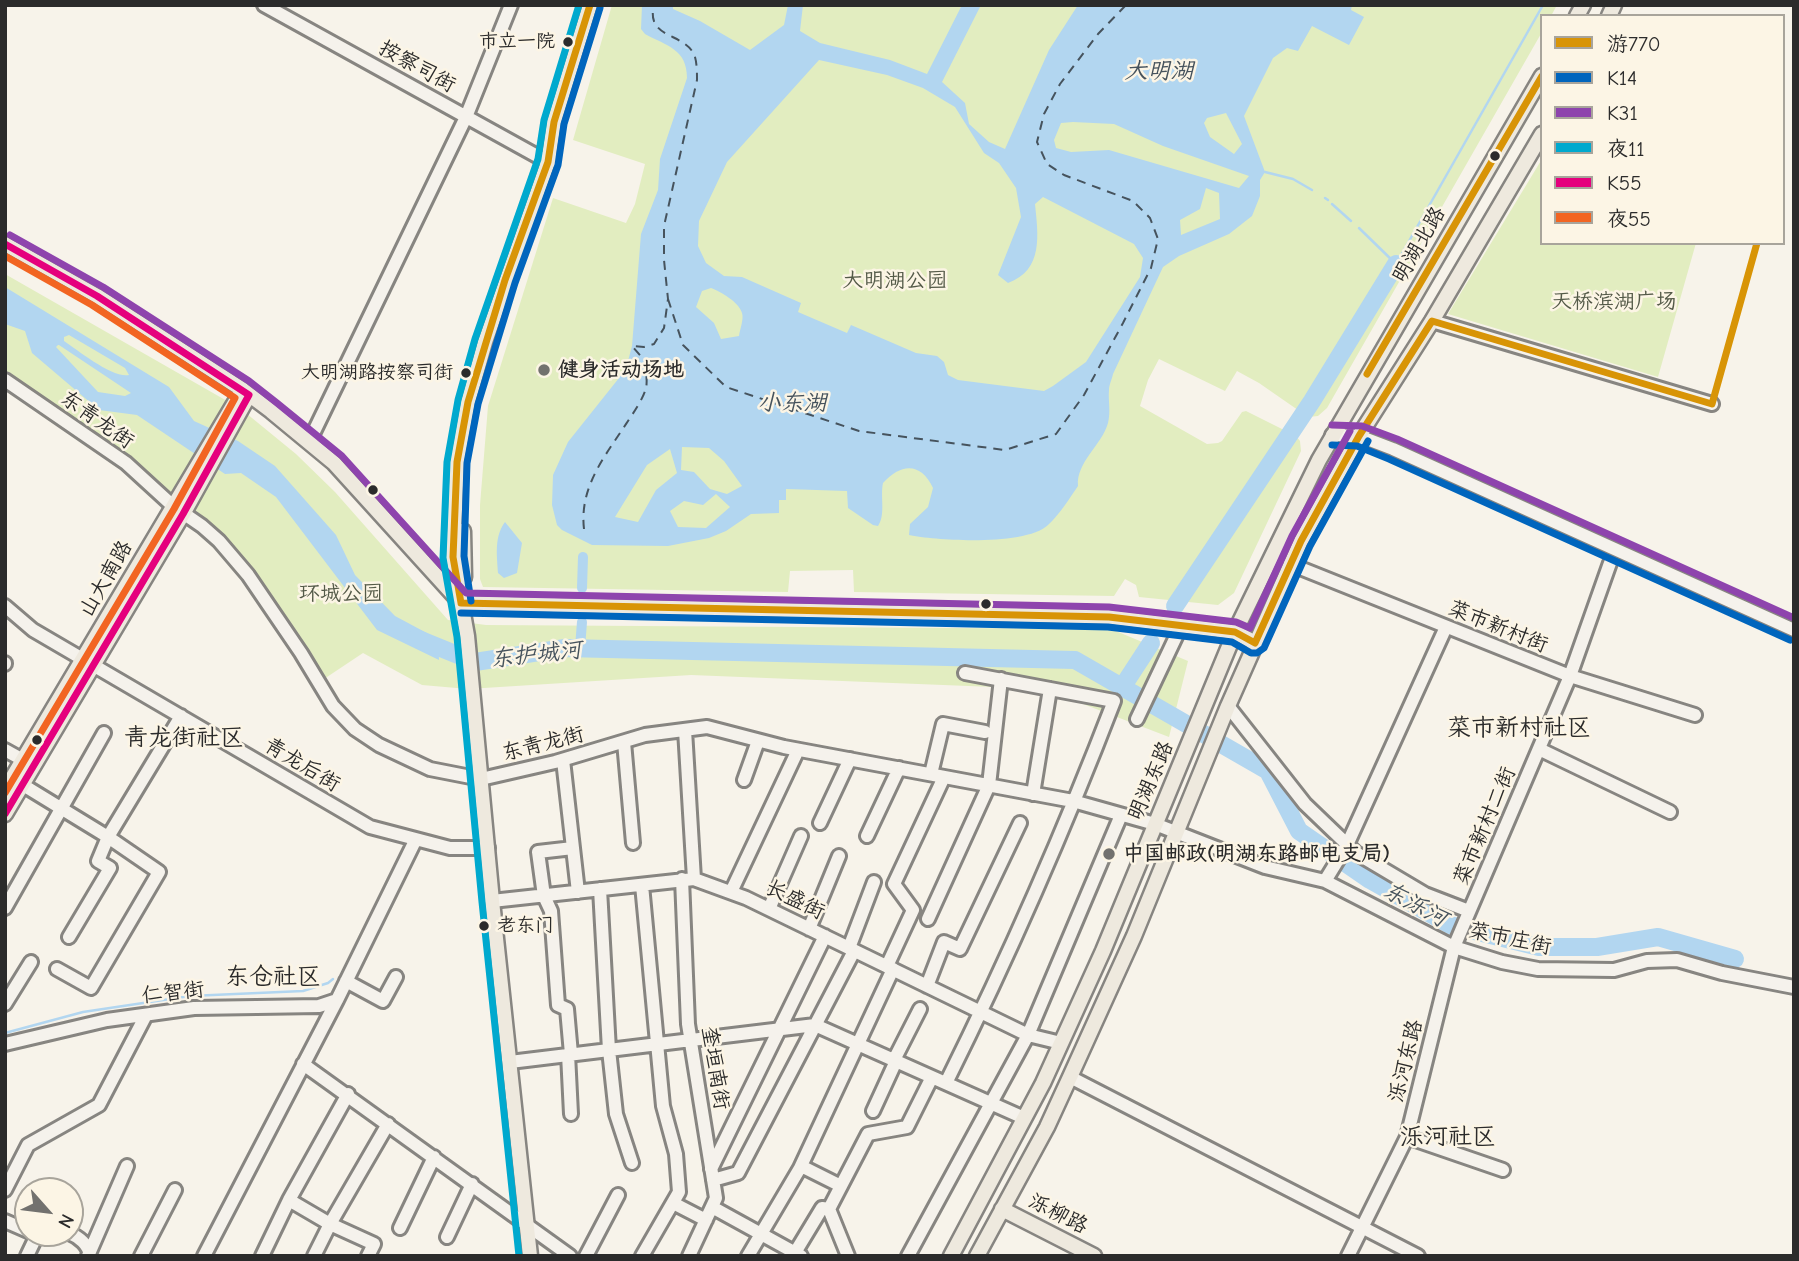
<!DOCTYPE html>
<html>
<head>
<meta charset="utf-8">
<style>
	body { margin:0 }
	#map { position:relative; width:1799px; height:1261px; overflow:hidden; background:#f7f3ea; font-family:"Comic Neue","LXGW WenKai TC",sans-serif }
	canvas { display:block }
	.frame { position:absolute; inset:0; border:7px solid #2b2b2b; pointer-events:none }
	.legend { position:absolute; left:1540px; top:14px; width:245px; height:231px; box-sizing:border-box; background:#fcf5e5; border:2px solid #a8a49b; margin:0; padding:9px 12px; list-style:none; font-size:21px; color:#2b2b2b }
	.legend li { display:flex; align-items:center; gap:14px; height:35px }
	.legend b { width:35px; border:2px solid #a8a49b }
	.north { position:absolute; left:14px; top:1177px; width:70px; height:70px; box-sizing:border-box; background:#fcf5e5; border:2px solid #a8a49b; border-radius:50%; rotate:118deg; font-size:19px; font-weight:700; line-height:28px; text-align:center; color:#2b2b2b }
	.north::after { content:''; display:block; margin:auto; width:24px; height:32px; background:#72716e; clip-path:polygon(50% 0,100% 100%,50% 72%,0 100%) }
</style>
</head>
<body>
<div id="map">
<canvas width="1799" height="1261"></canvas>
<div class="frame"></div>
<ul class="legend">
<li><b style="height:9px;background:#d89406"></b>游770</li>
<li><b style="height:9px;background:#0065bd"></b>K14</li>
<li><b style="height:9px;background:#8e44ad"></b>K31</li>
<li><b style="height:9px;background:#00a9ce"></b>夜11</li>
<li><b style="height:9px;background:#e5007d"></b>K55</li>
<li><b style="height:9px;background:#f26522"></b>夜55</li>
</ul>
<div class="north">N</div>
</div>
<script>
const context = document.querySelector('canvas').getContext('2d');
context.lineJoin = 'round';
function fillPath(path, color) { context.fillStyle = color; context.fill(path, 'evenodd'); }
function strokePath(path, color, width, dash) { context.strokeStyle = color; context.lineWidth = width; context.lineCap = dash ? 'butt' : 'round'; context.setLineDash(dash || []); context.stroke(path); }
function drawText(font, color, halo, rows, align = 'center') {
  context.font = font + ' "Comic Neue","LXGW WenKai TC",sans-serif'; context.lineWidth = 5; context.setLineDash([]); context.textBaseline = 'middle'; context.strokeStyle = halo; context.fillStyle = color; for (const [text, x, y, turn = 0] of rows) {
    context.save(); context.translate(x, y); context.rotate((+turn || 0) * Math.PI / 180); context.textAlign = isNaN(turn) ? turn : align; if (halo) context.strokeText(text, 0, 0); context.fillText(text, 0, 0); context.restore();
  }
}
fillPath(new Path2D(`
	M612,5h945l-6,11h-9v16l-215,376 -9,8 -10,1 -49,-34 -22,-12 -12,20 -66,-32 -11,21 -8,26 67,38 11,-1 4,-2 20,-29 4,-1 50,25 4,5 1,10 -67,142 -16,12 -79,-8 -3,-12 -11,-6 -11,17 -260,-4 -1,-22 -63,1 -2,21 -305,-5 -3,-8v-74l8,-99 65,-208 73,25 9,-19 10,-40 -72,-24z
	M1542,159v84h154l-38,134 -210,-63z
	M5,274l236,135 55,45 39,38 113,128 38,5 625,4 77,32 -19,76 -125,-48 -353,-14 -223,14 -46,-4 -59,-32 -39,26 -101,-143 -136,-102 -82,-53z`), '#e2edc0');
fillPath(new Path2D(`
	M642,5h31v4l27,12 50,29 34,-25 4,-20h15l-3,26 20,12 70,17 37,14 35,-69h19l-39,77 23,21 4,21 20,18 16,7 44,-99 29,-45h274l-1,5 13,7 -15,28 -37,-19 -14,25 -11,-3 -14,10 -29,58 21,56 -5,8v16l-8,20 -23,18 -50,22 -16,11 -50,107c-1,5 -4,11 -4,16 -1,11 2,21 -1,33 -6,22 -32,39 -30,63 -9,13 -18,28 -30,39 -22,21 -110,16 -139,10l1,-11 18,-17 5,-19c-12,-26 -32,-25 -50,-5 -3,13 3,32 -5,43l-5,-1 -25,-17 -1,-17 -61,-2v11h-7v13l-28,1 -25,17 -17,7 -41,8 -76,-1 -30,-15 -5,-5 -5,-20 1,-30 15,-33 51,-64 9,-17 4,-15 9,-112 17,-44 2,-31 27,-81c0,-29 -20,-32 -42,-44l-4,-5zM819,60l68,15 36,13 32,19 29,46 15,10 17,25 5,29 -23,58 10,8c36,-13 30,-49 27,-79l8,-7 91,47 9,14 -3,19 -54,85 -33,24 -9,5 -86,-11 -10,-5 -4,-13 -7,-6 -21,-3 -65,-28 -4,8 -49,-21 3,-9 -59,-26 -18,-1 -18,-13 -8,-17 1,-25 28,-59zM1226,113l16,31 -8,10 -24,-17 -6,-14 3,-5zM1073,122l41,2 49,22 86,30 -10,12 -130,-38 -38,2 -15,-4 -2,-8 7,-17zM1206,188l13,5 1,26 -39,16 -1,-15 20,-11zM711,288c10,4 28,14 31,25 2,6 -2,16 -3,23l-18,3 -7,-16 -18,-16 6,-16zM682,447l27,1 15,13 18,25 -15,8 -17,-5 -16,-17 -13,-2zM670,449l7,24 -21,17 -18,32 -23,-5 32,-52zM716,494l14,13 -24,21 -28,-1 -8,-16 14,-10 19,4z
	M5,287l164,100 25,34 44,20 37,25 61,69 19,40 40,41 43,23 1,21 -62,-30 -101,-133 -35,-24 -16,1 -88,-59 -38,-5 -67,-57 -7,-22 -20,-7zM69,335l56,33 4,7c-17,3 -50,-24 -65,-34v-4zM58,345h1l72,48 -6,3 -27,-4 -42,-45z
	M505,522l17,21 -5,30 -13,5 -6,-5c-1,-18 -4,-36 7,-51z`), '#b2d6f0');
strokePath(new Path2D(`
	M1265,172l28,7 19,11
	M1325,198l3,2
	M1332,204l19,17
	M1359,228l37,36 147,-259
	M5,1033l78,-21 107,-16 113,-5 25,-8 5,-4`), '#b2d6f0', 2.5);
strokePath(new Path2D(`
	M582,588l1,-31
	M580,648l2,-26`), '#b2d6f0', 10);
strokePath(new Path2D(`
	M1175,606l137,-205 84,-137
	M416,638l59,24 90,-14 510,12 193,111 31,60 71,49 80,45 89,22h58l61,-10 77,22
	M1123,686l28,-43`), '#b2d6f0', 18);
strokePath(new Path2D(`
	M668,299l15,46 43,42 133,44 146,19 51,-16 28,-39 39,-72 28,-55 7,-29 -8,-21 -17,-17 -69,-26 -17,-11 -10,-22 7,-28 16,-30 38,-50 28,-29
	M584,529c-5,-43 22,-74 44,-108 6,-9 15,-22 18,-33 2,-8 -1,-19 -1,-27l-13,-15 12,1 10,-3 10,-16 4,-29 -4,-39v-34l33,-146c0,-7 0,-16 -2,-23 -8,-25 -50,-17 -41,-52`), '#46535d', 2, [9, 7]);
const minor = new Path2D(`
	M264,5l284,157 4,-1
	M1432,321l280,83
	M5,380l121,83 47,43 29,20 17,15 29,34 53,78 32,53 22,23 24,16 51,24 51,10 74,-17 90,-27 62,-8 77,20 289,54 82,23 110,43 60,14 129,66 48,15 36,7 76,1 33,-9 30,-1 45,13 72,14
	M1332,435l27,1 34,13 401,181
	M309,442l157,-325 45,-112
	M1290,564l280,112 125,39
	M5,606l28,24 337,197 80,21h38
	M5,663v1
	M1228,706l77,98 51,49 69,41 44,17
	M1137,719l45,-95
	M685,730l9,149
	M624,742l9,101
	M1539,749l131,63
	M5,750l18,10
	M563,760l15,132
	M931,774l12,-50 42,8
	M744,780l14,-39
	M23,785l85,52 73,-121
	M1033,794l17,-105
	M820,823l30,-64
	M867,836l32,-68
	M682,879l6,145 28,174 -27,58
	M1325,881l22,-36 99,-218
	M600,889l9,161 7,64 16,49
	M731,892l67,-142
	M492,901l202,-22 52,19 282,137 33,8
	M5,908l99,-175
	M769,909l32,-73
	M928,919l61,-134 12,-106
	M809,929l30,-73
	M849,948l25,-66
	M887,966l26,-56 -19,-26 50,-107
	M57,969l34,19 68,-116 -51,-35 -10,24 12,7 -41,69
	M346,981l37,20 13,-24
	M927,986l17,-44 16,7 60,-126
	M5,1004l26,-42
	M5,1044l102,-24 87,-12 125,-2 18,-6 78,-159
	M568,1054l3,60
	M571,1054l-4,-45 -9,-4 -7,-94 -7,-15 -6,-44 35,-4
	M894,1060l26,-51
	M510,1062l305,-37 209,93
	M303,1064l267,192
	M1070,1077l348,179
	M946,1083c62,-125 118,-252 168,-382l-149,-28
	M873,1111l23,-50
	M1407,1137l96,33
	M801,1166l40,20
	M711,1169l114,-233
	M713,1180l25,-7 116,-222
	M5,1190l23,-45 71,-40 47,-90
	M289,1200l41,24 44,20 -6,12
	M673,1203l33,17
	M712,1207l89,49
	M5,1221l23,10
	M400,1228l34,-71
	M69,1233c10,4 20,12 21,23
	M447,1237l25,-53
	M27,1256l11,-23
	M88,1256l39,-90
	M141,1256l34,-66
	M204,1256l133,-256
	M262,1256l27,-56 59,-106
	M314,1256l16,-32 58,-100
	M586,1256l32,-61
	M642,1256l37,-64 -3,-38 -13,-48 -21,-221
	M748,1256l52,-88 93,-199
	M793,1256l29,-48 7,1
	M848,1256l-19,-47 39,-75 39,-7 25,-50
	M908,1256l120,-221 93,-220
	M1348,1256l59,-119 47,-190 116,-271 40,-113`);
const major = new Path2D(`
	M1577,16l6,-11
	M1609,16l5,-11
	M5,244l92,52 146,94 28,21 63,52 127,140 648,14 126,15 20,11
	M463,531l1,46
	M5,790l235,-396
	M5,814l178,-300 66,-119
	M1002,1209l92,47
	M530,1256l-38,-355 -25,-265 -14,-79 4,-95 11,-60 17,-60 63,-180 6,-40 36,-117
	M951,1256l92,-173 60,-132 132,-319 84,-172 223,-384
	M977,1256l70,-129 23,-50 64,-141 94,-230 73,-165 58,-105 73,-115 110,-187`);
strokePath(minor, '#878581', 18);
strokePath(major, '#878581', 19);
strokePath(minor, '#f5f2ec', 12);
strokePath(major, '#eee9de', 14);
strokePath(new Path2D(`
	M1367,374l175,-298
	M461,603l648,14 126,15 20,11 46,-102 58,-105 73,-115 280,83 45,-161
	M461,603l-8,-46 4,-95 11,-60 37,-122 43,-118 6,-40 36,-117`), '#d89406', 7);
strokePath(new Path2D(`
	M1332,445l25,1 32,13 401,181
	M471,601l-7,-45 3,-93 11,-59 37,-121 43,-118 6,-41 36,-116
	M461,613l647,14 124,15 19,11h6l7,-5 46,-102 58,-105`), '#0065bd', 7);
strokePath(new Path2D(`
	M10,235l93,52 146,94 28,22 65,53 124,137 643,14 127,15 14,6 42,-92 58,-105
	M1332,425l30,1 35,13 397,179`), '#8e44ad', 7);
strokePath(new Path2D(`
	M519,1256l-37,-354 -25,-265 -14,-79 4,-96 11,-62 17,-61 63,-180 6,-39 35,-115`), '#00a9ce', 7);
strokePath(new Path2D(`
	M5,244l92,52 152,99 -66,119 -178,300`), '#e5007d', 7);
strokePath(new Path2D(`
	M5,256l87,49 143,93 -61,111 -169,284`), '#f26522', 7);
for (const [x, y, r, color] of [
	[568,42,6,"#2b2b2b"],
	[1495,156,6,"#2b2b2b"],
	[544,370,7,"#72716e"],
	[466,373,6,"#2b2b2b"],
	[373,490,6,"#2b2b2b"],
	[986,604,6,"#2b2b2b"],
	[37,740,6,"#2b2b2b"],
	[1109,854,7,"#72716e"],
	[484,926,6,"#2b2b2b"]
]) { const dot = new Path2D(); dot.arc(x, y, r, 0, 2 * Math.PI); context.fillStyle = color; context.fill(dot); strokePath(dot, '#fcf5e5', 2.5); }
drawText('19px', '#2b2b2b', '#fcf5e5', [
	["市立一院",555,42],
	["大明湖路按察司街",453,373],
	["老东门",497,926,"left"]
], 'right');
drawText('21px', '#2b2b2b', '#fcf5e5', [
	["按察司街",417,67,29],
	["明湖北路",1419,245,-60],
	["东青龙街",97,420,35],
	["山大南路",106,579,-60],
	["菜市新村街",1498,627,22],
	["东青龙街",543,744,-14],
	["青龙后街",302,765,31],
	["明湖东路",1151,781,-67],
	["菜市新村二街",1485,826,-67],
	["长盛街",795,900,26],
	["菜市庄街",1510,939,12],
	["仁智街",173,993,-6],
	["泺河东路",1406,1061,-76],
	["奎垣南街",715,1068,81],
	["泺柳路",1058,1214,27]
]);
drawText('21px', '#545a48', '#fcf5e5', [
	["大明湖公园",895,281],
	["天桥滨湖广场",1614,302],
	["环城公园",341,594]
]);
drawText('bold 21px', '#2b2b2b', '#fcf5e5', [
	["健身活动场地",558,370],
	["中国邮政(明湖东路邮电支局)",1123,854]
], 'left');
drawText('italic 23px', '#46535d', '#fcf5e5', [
	["大明湖",1159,71],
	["小东湖",792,403],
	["东护城河",536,655,-6],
	["东泺河",1415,905,28]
]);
drawText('24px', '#2b2b2b', '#fcf5e5', [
	["菜市新村社区",1519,728],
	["青龙街社区",184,738],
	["东仓社区",273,977],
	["泺河社区",1448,1137]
]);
</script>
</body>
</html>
